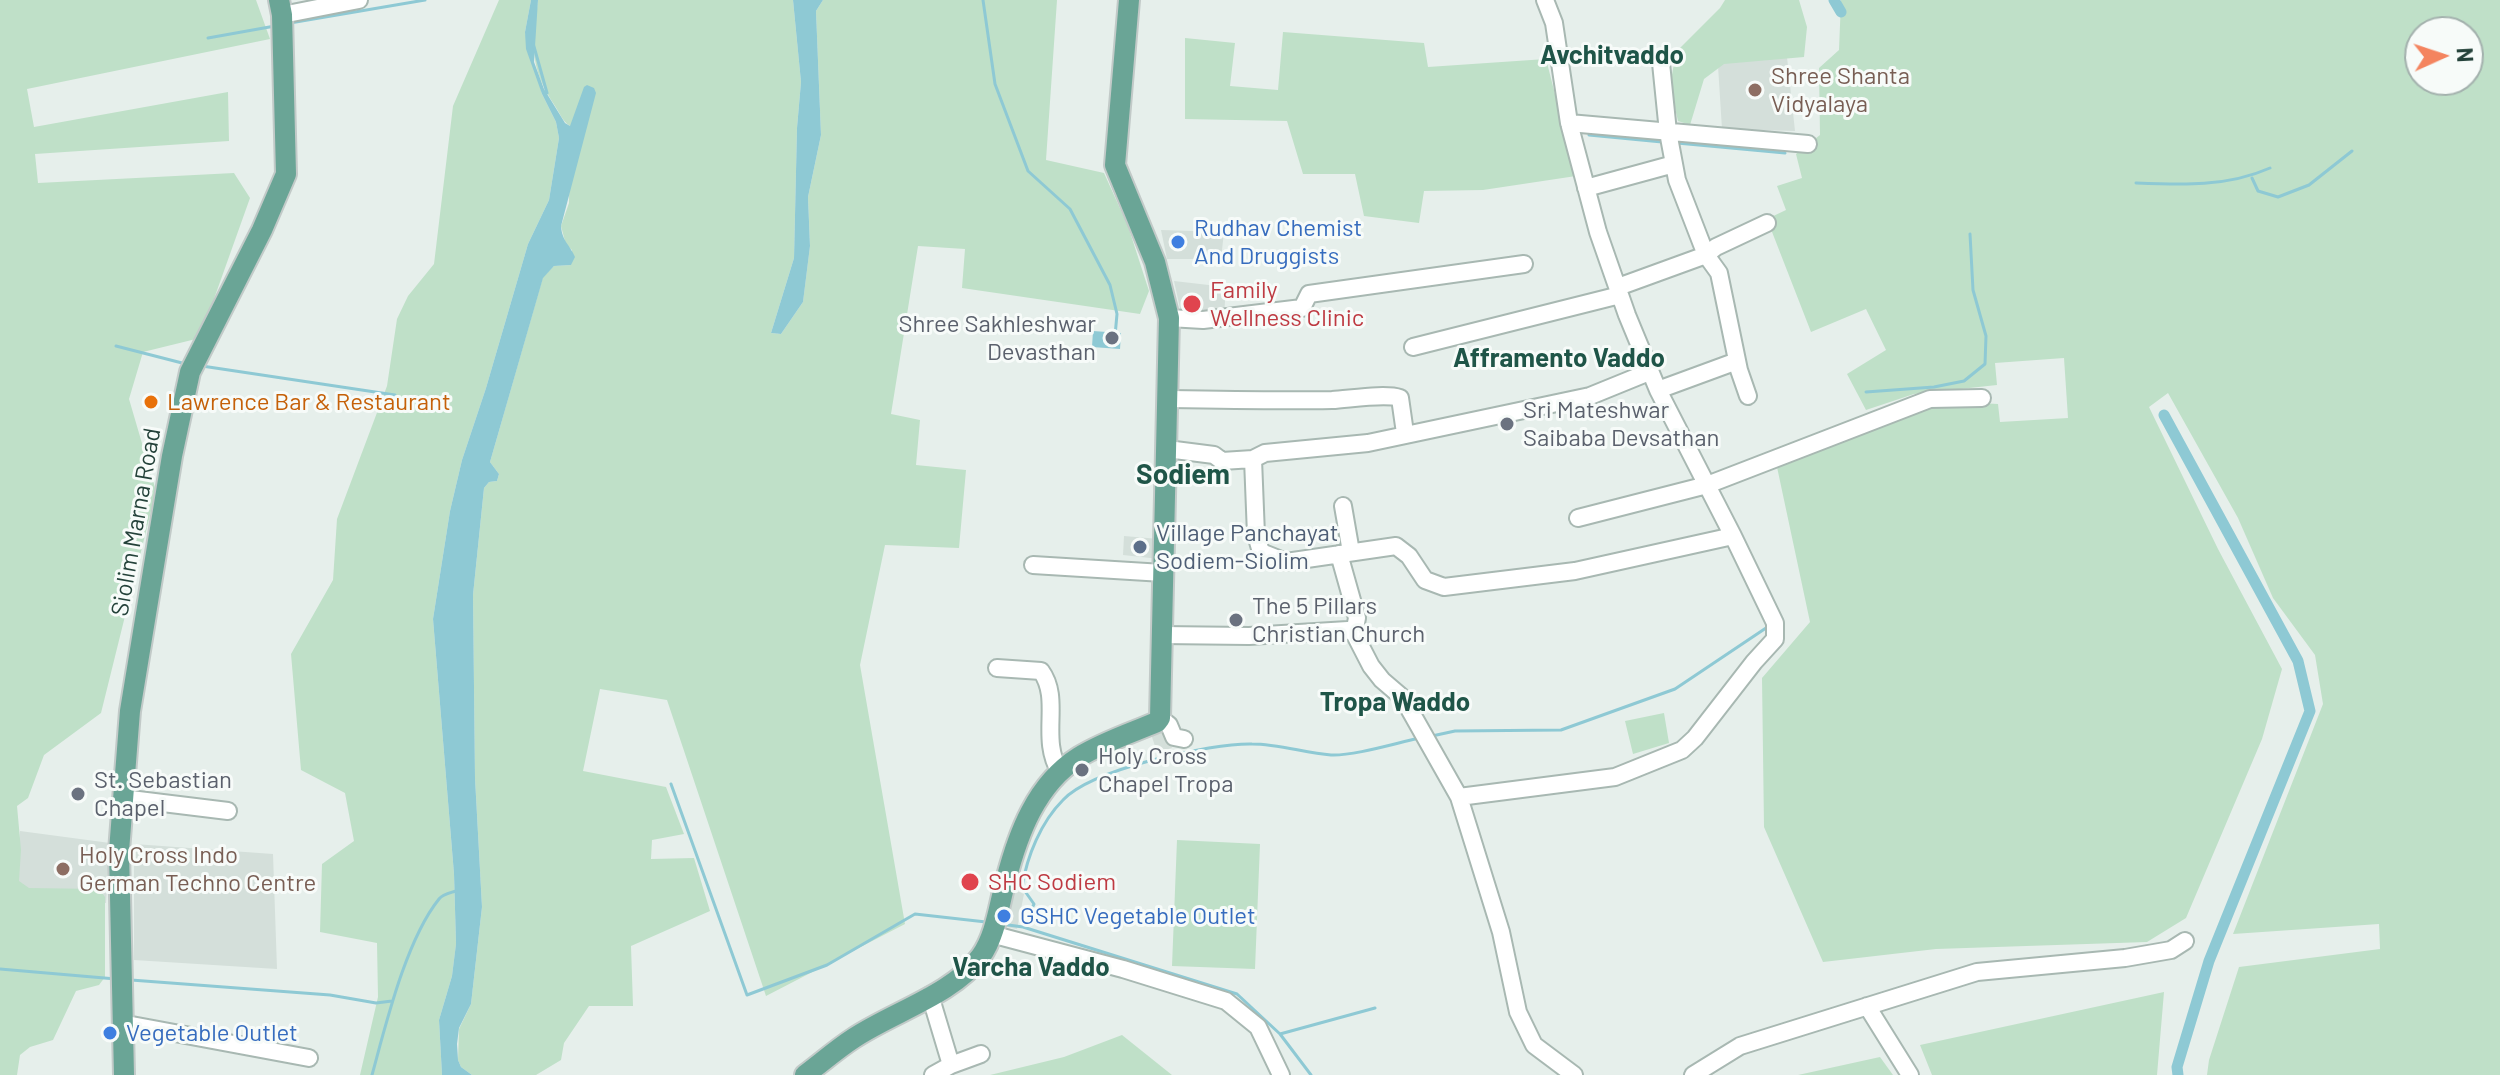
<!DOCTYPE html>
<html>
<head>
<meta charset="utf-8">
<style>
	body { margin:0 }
	#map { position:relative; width:2500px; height:1075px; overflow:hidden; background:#e6efeb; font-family:Barlow,sans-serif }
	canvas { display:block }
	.north { position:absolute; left:2404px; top:16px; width:80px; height:80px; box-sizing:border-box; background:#f7fbf9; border:2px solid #a3b1ad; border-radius:50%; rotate:87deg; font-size:22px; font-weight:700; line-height:32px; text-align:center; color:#24423a }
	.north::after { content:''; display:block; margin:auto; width:28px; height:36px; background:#f4845f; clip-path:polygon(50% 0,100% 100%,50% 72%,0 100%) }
</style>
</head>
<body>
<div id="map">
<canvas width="2500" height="1075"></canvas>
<div class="north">N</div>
</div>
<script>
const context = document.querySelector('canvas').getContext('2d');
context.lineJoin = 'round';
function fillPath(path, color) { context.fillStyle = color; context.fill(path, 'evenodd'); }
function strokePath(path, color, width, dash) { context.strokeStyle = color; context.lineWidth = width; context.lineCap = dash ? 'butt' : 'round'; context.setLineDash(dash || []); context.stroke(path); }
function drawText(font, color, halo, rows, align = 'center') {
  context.font = font + ' Barlow,sans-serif'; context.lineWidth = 6; context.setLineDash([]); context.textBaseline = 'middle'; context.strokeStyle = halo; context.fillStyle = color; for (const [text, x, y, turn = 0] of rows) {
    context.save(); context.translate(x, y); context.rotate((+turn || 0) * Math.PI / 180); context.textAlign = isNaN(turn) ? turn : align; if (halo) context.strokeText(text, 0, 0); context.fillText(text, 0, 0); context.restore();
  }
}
fillPath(new Path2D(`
	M1786,48l9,83 -73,-2 -5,-79z
	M1161,230l63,2 -3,27h-54z
	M1174,281l52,6 -2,29 -43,-3z
	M1124,536l35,3v20l-36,-4z
	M1162,724l10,24 -15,4 -8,-24z
	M20,831l90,12 -4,60 -90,-7z
	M134,844l139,10 4,115 -143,-9z
	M1008,887l16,7 -7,35 -21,-4z`), '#d4dfda');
fillPath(new Path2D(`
	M0,0h256l14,39 -243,50 7,38 194,-35 1,49 -194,13 3,29 196,-10 16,25 -50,140 -57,14 -14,47 27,92 -55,222 -57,42 -16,43 -11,8 4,44 -2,31 10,7 70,1 6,8v80l-6,8 -23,6 -23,49 -23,7 -10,8 -3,20h-17z
	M499,0h32l-6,32 17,62 14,28 3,16 -10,62 -21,44 -42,144 -24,72 -12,51 -17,108 21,255 2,70 -4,32 -13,44 3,55h-82l18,-78 -1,-54 -57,-11 2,-68 32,-23 -9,-48 -44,-23 -10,-116 42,-74 4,-61 50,-133 10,-67 11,-23 26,-32 19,-158z
	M538,0h255l8,82 -4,46 -3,130 -23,75 10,1 22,-32 7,-56 -2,-49 13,-62 -5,-124 7,-11h234l-11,160 58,13 24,53 21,65 -9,23 -178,-26 3,-39 -47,-3 -27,168 29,6 -4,45 50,5 -7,78 -74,-3 -25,120 45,259 -139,72 -99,-296 -67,-11 -17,82 83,16 18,47 -32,6 -1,19 43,-1 16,53 -79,35 2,60h-44l-25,37 -3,17 -25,15h-64l-11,-8 -3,-7 1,-31 12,-25 11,-97 -7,-129 -2,-183 11,-107 5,-6 8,-1 2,-7 -9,-12 53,-185 11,-11 17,-1 1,-15 -6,-5 -5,-19 8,-23 1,-77c-8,-5 -10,-13 -15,-20 -27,-41 -22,-60 -17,-106z
	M1725,0h74l8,27 -3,30 -80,7 -20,15 -14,46 -12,-4 -8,-35 6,-34 44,-44z
	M1841,0h659v1075h-293l2,-15 30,-93 141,-18 -1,-25 -146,10 90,-230 -8,-49 -42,-57 -35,-80 -70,-125 -19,14 69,142 64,120 -20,70 -76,179 -39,24 -211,7 -113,13 -59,-135 -2,-149 48,-56 -33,-155 163,-66 58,3 2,18 68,-4 -4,-60 -69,5 2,22 -83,9 -48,16 -19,-36 39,-24 -20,-41 -55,23 -44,-113 19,-9 -9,-24 25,-8 -6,-24 24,-19 -1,-67 20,-18zM2420,32h48v48h-48z
	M1283,32l141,11 4,24 118,-8 30,117 -93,14 -59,1 -5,32 -55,-7 -9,-42h-52l-16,-53 -102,-2v-81l50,5 -5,43 48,4z
	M1664,713l5,30 -36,11 -8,-33z
	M1177,840l83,4 -5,125 -83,-3z
	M2164,992l-7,83h-225l-12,-30z
	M1122,1035l50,40h-182l74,-18z
	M1880,1057l13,18h-95z`), '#bfe0c8');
fillPath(new Path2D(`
	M531,0h7l-4,62 10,27 21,34 5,3 14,-39 3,-2 7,3 2,5 -35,133c1,15 9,19 14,31l-4,8 -17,1 -11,12 -53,184 9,12 -2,7 -8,1 -5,6 -11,107 2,183 7,129 -11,97 -12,24 -2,16 1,16 3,7 11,8h-30l-3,-55 13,-44 4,-32 -2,-70 -21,-255 17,-108 12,-51 24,-72 42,-144 21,-44 10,-62 -3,-16 -14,-28 -16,-45 -1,-17z
	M793,0h30l-7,11 5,124 -13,62 2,49 -7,56 -22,32 -10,-1 23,-75 3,-130 4,-46z
	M1093,331l28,2 -1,16 -28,-2z`), '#8ec9d4');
strokePath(new Path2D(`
	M983,0l12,84 33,87 42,38 40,76 7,29 -2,22
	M290,23l135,-23
	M208,38l67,-12
	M533,43l14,50
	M1589,135l73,7
	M1677,143l108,10
	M2252,178l6,13 20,6 31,-12 43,-34
	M2136,183c46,2 91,4 134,-15
	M116,346l70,18
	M202,366l193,29
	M1866,392l68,-5 30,-6 21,-17 1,-28 -13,-46 -3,-56
	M1432,736l23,-5 106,-1 114,-41 94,-63
	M671,784l76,211 80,-30 88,-51 71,8
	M1001,924l22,3 214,67 43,40 31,41
	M1023,927l11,-23 -12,-17c5,-31 19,-65 41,-87 29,-31 147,-57 189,-56 27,0 53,9 79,11 23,1 65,-12 89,-17
	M0,969l116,10
	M131,980l199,15 46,8 16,-2
	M1280,1034l95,-26
	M372,1075c14,-51 34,-135 67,-176 4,-5 11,-6 17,-8`), '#8ec9d4', 3);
strokePath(new Path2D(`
	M1834,0l7,12
	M2164,415l134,246 12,50 -101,250 -32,106 1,8`), '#8ec9d4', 11);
const minor = new Path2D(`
	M282,15l77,-15
	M1661,63l7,69 9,48 29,75 13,18 20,97 9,26
	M1569,123l239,21
	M1586,188l88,-24
	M1618,287l88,-32 10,-8 51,-24
	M1169,318l34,2 99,-12 7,-14 215,-30
	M1413,347l207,-52
	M1649,372l-59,24 -222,47 -103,10 -12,6 3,76 5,17 25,10 110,-16 13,10 16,24 19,7 131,-16 158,-35
	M1658,390l79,-29
	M1168,399c55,1 109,2 164,1 18,-1 53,-7 68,-2l5,35
	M1167,449l47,6 8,6 31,-2
	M1343,506l8,46
	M1578,518l129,-33 223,-86 52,-1
	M1339,554l18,64 -3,15
	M1033,565l130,8
	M1161,635l88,1 99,-6 6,3 17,33 11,14 21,18 56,99 42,135 17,80 16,33 40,30
	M997,668l44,3c21,29 -2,67 19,101
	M1160,718l9,7 5,12 10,2
	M1459,797l156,-20 67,-27 13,-12 59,-76 21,-23v-16l-42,-87 -75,-146 -31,-75 -29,-83 -29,-109 -15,-100 -9,-23
	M122,798l106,13
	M991,934l132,35 103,32 32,26 23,48
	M930,995l21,70 -18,10
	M1867,1006l43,69
	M121,1023l188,35
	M951,1065l30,-11
	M1693,1075l47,-29 237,-74 148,-14 46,-8 14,-9`);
const major = new Path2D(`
	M124,1075l-5,-224 11,-140 42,-255 18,-84 72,-142 24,-56 -4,-159 -3,-15
	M805,1075c16,-12 32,-26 49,-37 39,-26 100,-44 127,-82 15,-21 18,-52 25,-76 12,-46 30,-96 73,-123 24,-15 52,-24 78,-35l3,-4 9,-400 -14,-56 -40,-97 14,-165`);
strokePath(minor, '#a8b8b2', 20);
strokePath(major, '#c2cac8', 24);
strokePath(minor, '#fff', 16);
strokePath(major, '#6aa596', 20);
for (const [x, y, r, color] of [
	[1755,90,8,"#8d6e63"],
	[1178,242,8,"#3f7fe0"],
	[1192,304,10,"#e0444e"],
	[1112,338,8,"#6b7280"],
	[151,402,8,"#e8710a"],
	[1507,424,8,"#6b7280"],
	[1140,547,8,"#5c6f8a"],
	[1236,620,8,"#6b7280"],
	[1082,770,8,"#6b7280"],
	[78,794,8,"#6b7280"],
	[63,869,8,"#8d6e63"],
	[970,882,10,"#e0444e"],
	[1004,916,8,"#3f7fe0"],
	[110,1033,8,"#3f7fe0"]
]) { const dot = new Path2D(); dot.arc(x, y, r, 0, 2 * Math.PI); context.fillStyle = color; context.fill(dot); strokePath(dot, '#f7fbf9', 3); }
drawText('24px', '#785e54', '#f7fbf9', [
	["Shree Shanta",1771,76],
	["Vidyalaya",1771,104],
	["Holy Cross Indo",79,855],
	["German Techno Centre",79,883]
], 'left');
drawText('24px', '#366cbe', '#f7fbf9', [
	["Rudhav Chemist",1194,228],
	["And Druggists",1194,256],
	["GSHC Vegetable Outlet",1020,916],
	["Vegetable Outlet",126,1033]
], 'left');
drawText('24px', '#be3a42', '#f7fbf9', [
	["Family",1210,290],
	["Wellness Clinic",1210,318],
	["SHC Sodiem",988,882]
], 'left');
drawText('24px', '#5b616d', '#f7fbf9', [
	["Shree Sakhleshwar",1096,324,"right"],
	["Devasthan",1096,352,"right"],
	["Sri Mateshwar",1523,410],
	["Saibaba Devsathan",1523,438],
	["The 5 Pillars",1252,606],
	["Christian Church",1252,634],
	["Holy Cross",1098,756],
	["Chapel Tropa",1098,784],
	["St. Sebastian",94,780],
	["Chapel",94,808]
], 'left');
drawText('24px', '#c56008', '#f7fbf9', [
	["Lawrence Bar & Restaurant",167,402]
], 'left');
drawText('24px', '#24423a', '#f7fbf9', [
	["Siolim Marna Road",136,522,-80]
]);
drawText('24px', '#4e5e75', '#f7fbf9', [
	["Village Panchayat",1156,533],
	["Sodiem-Siolim",1156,561]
], 'left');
drawText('bold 26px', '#1f5548', '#f7fbf9', [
	["Avchitvaddo",1612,55],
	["Afframento Vaddo",1559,358],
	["Tropa Waddo",1395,702],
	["Varcha Vaddo",1031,967]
]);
drawText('bold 28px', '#1f5548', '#f7fbf9', [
	["Sodiem",1183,475]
]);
</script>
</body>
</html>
